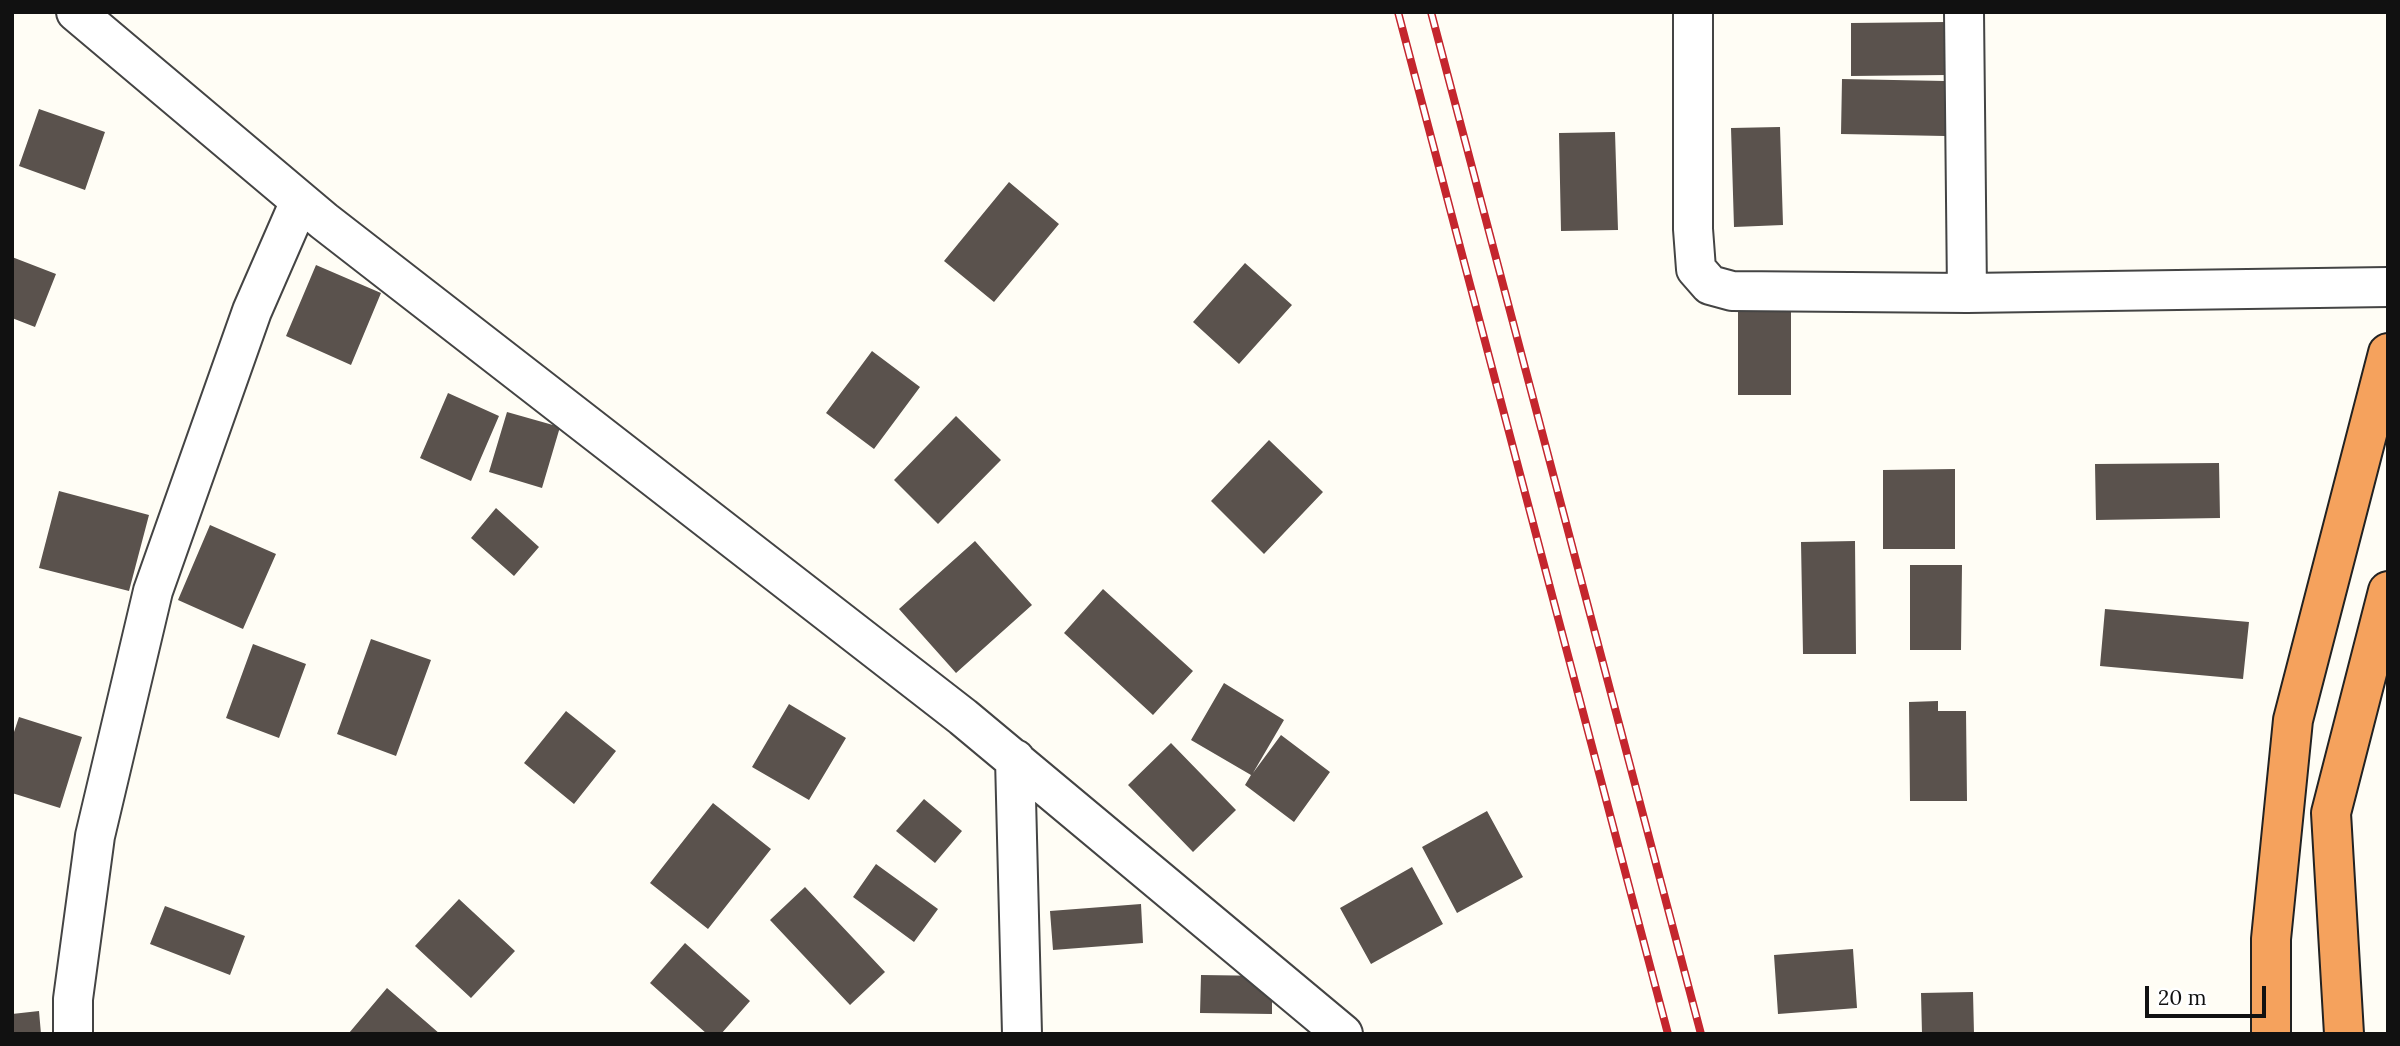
<!DOCTYPE html>
<html>
<head>
<meta charset="utf-8">
<style>
	body { margin:0 }
	#map { position:relative; width:2400px; height:1046px; overflow:hidden; background:#fffdf5; font-family:Lora,serif }
	canvas { display:block }
	.frame { position:absolute; inset:0; border:14px solid #111; pointer-events:none }
	.scale { position:absolute; left:2145px; top:986px; width:121px; height:32px; box-sizing:border-box; border:4px solid #111; border-top:0; padding-left:9px; font-size:21px; line-height:24px; white-space:nowrap; color:#111; -webkit-text-stroke:5px #fff; paint-order:stroke }
</style>
</head>
<body>
<div id="map">
<canvas width="2400" height="1046"></canvas>
<div class="frame"></div>
<div class="scale">20 m</div>
</div>
<script>
const context = document.querySelector('canvas').getContext('2d');
context.lineJoin = 'round';
function fillPath(path, color) { context.fillStyle = color; context.fill(path, 'evenodd'); }
function strokePath(path, color, width, dash) { context.strokeStyle = color; context.lineWidth = width; context.lineCap = dash ? 'butt' : 'round'; context.setLineDash(dash || []); context.stroke(path); }
fillPath(new Path2D(`
	M1947,22v53l-96,1v-53z
	M1842,79l103,2v55l-104,-2z
	M39,109l66,23 -20,58 -66,-24z
	M1780,127l3,98 -49,2 -3,-99z
	M1615,132l3,98 -57,1 -2,-98z
	M1009,182l50,42 -65,78 -50,-41z
	M12,257l44,17 -21,53 -23,-9z
	M1245,263l47,42 -53,59 -46,-42z
	M316,265l65,28 -30,72 -65,-29z
	M1738,295h53v100h-53z
	M872,351l48,36 -46,62 -48,-36z
	M448,393l51,23 -28,65 -51,-23z
	M507,412l53,15 -18,61 -53,-16z
	M956,416l45,44 -63,64 -44,-44z
	M1269,440l54,52 -59,62 -53,-53z
	M2219,463l1,55 -124,2 -1,-56z
	M1955,469v80h-72v-79z
	M59,491l90,24 -20,76 -90,-23z
	M496,508l43,39 -25,29 -43,-38z
	M210,525l66,29 -33,75 -65,-29z
	M975,541l57,64 -76,68 -57,-64z
	M1855,541l1,113h-53l-2,-112z
	M1910,565h52l-1,85h-51z
	M1103,589l90,82 -40,44 -89,-82z
	M2105,609l144,13 -6,57 -143,-13z
	M371,639l60,21 -35,96 -59,-22z
	M253,644l53,20 -27,74 -53,-20z
	M1224,683l60,37 -31,53 28,-38 49,37 -36,50 -49,-37 6,-10 -60,-35z
	M1938,701v10h28l1,90h-57l-1,-99z
	M789,704l57,34 -37,62 -57,-33z
	M566,711l50,40 -42,53 -50,-41z
	M19,717l63,20 -22,71 -48,-15v-55z
	M1171,743l65,67 -43,42 -65,-67z
	M924,799l38,32 -27,32 -39,-32z
	M713,803l58,46 -63,80 -58,-46z
	M1487,811l36,66 -66,36 -35,-66z
	M876,864l62,45 -24,33 -61,-45z
	M1412,867l31,57 -72,40 -31,-56z
	M805,887l80,85 -35,33 -80,-85z
	M459,899l56,52 -44,47 -56,-52z
	M1141,904l2,39 -90,7 -3,-39z
	M165,906l80,30 -15,39 -80,-31z
	M685,943l65,58 -29,33h-14l-57,-51z
	M1853,949l4,59 -79,6 -4,-59z
	M1201,975l71,1v38l-72,-1z
	M387,988l53,46 -91,-1z
	M1973,992l1,42h-52l-1,-41z
	M39,1011l2,23h-29v-20z`), '#5a524d');
const minor = new Path2D(`
	M76,12l248,209 639,496 380,317
	M1693,12v217l3,40 14,16 22,6 235,2 421,-6
	M1964,12l3,281
	M1015,759l7,275
	M73,1034v-35l22,-163 58,-245 99,-280 48,-110`);
const highway = new Path2D(`
	M2271,1034v-95l22,-219 95,-367
	M2344,1034l-13,-221 57,-222`);
strokePath(minor, '#444', 42);
strokePath(highway, '#222', 42);
strokePath(minor, '#fff', 38);
strokePath(highway, '#f5a25d', 38);
const rail = new Path2D(`
	M1398,12l270,1022
	M1431,12l270,1022`);
strokePath(rail, '#c4262e', 8);
strokePath(rail, '#fff', 5, [16]);
</script>
</body>
</html>
